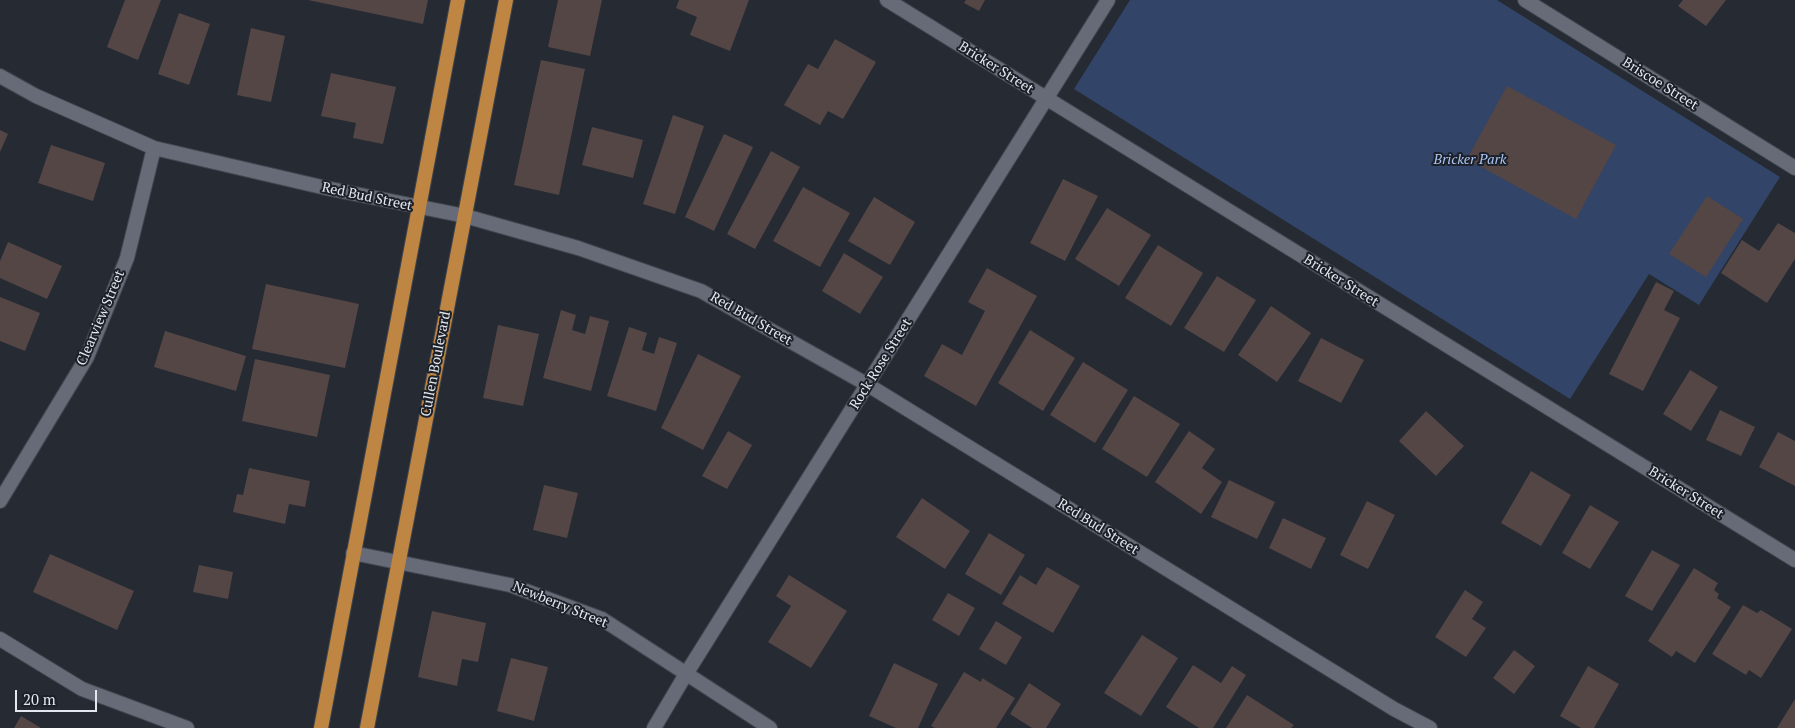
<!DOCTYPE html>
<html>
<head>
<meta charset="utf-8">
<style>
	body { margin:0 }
	#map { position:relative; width:1795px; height:728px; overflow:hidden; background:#252a33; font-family:"PT Serif",serif }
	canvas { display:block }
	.scale { position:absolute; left:15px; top:690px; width:82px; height:22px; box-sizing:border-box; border:2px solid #e4e8ee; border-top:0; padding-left:6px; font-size:15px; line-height:18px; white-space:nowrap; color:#e4e8ee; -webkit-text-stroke:4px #1b2029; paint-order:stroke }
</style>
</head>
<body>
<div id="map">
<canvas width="1795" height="728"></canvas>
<div class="scale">20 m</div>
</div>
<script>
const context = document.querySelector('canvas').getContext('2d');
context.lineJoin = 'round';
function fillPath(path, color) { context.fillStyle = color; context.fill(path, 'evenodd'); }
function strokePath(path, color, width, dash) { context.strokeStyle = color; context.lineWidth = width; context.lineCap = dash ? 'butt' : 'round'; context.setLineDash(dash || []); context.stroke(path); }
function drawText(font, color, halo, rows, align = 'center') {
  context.font = font + ' "PT Serif",serif'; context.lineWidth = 4; context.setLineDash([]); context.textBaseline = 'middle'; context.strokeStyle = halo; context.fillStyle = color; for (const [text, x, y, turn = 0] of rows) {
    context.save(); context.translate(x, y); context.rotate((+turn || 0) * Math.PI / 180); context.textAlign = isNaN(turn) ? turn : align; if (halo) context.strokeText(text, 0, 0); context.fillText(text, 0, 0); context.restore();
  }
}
fillPath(new Path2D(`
	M1130,0h367l283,177 -81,128 -50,-31 -79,125 -496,-310z`), '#324467');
fillPath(new Path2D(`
	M125,0h36l-23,60 -31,-13z
	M308,0h120l-5,24z
	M558,0h44l-12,56 -42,-9z
	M679,0h70l-19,51 -40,-16 7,-18 -21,-9z
	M966,0h19l-6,11 -15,-8z
	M1683,0h43l-20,26 -28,-20z
	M179,13l31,11 -21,61 -31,-11z
	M251,28l34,8 -14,66 -34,-7z
	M835,39l41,23 -33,57 -15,-8 -8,14 -36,-20 24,-41 10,5z
	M541,60l44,9 -26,126 -45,-10z
	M331,73l65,14 -13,57 -30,-6 3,-15 -35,-7z
	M1507,86l109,59 -40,74 -109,-60z
	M673,115l31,11 -29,88 -32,-10z
	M592,127l51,13 -10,38 -51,-13z
	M0,130l8,4 -8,18z
	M724,134l29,13 -39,84 -29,-14z
	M51,145l54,18 -12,38 -55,-18z
	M771,151l29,16 -45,82 -28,-15z
	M1063,179l35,17 -33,65 -35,-18z
	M803,187l47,26 -30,54 -47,-26z
	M1707,196l36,23 -37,58 -37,-23z
	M874,197l41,25 -25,43 -42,-24z
	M1107,208l44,27 -32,51 -44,-27z
	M1778,223l17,10v26l-28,44 -46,-30 21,-33 17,11z
	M8,242l54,24 -15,33 -47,-21v-17z
	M1158,245l45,28 -32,53 -46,-28z
	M844,253l39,24 -23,37 -38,-23z
	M987,268l50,28 -61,110 -52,-30 18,-32 20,11 23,-44 -17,-9z
	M1217,276l39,24 -32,52 -40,-24z
	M1656,282l18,9 -10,19 16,8 -37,73 -34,-17z
	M266,284l93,20 -14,64 -93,-19z
	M0,297l40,16 -15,38 -25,-10z
	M1271,306l40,27 -34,49 -39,-27z
	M561,310l15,5 -4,15 13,4 5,-18 19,5 -18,70 -48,-13z
	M498,325l41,9 -16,72 -40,-8z
	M629,327l18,6 -5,17 12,4 5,-17 18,6 -21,68 -49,-15z
	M1030,330l45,28 -32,53 -45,-28z
	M165,331l81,25 -10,35 -82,-24z
	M1321,338l43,22 -23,43 -43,-22z
	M698,354l43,22 -38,74 -42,-22z
	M255,359l75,16 -13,62 -75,-16z
	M1083,362l45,28 -33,53 -45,-28z
	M1690,370l28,17 -27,44 -28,-17z
	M1134,396l46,28 -33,53 -45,-28z
	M1720,410l35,17 -14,29 -35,-16z
	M1426,411l38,35 -28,30 -37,-35z
	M728,431l24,14 -25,44 -25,-13z
	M1189,431l26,18 -13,19 20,14 -21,32 -46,-32z
	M1778,432l17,9v45l-36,-19z
	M249,468l61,13 -5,26 -16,-3 -4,20 -52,-12 4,-18 6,1z
	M1531,471l40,24 -30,51 -40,-23z
	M1229,480l46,22 -18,37 -46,-22z
	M544,485l34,8 -11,45 -34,-8z
	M922,498l48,33 -25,38 -49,-32z
	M1367,501l28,14 -27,54 -28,-14z
	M1590,505l29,17 -29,47 -28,-16z
	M1283,518l43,20 -15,31 -42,-21z
	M989,533l36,22 -24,40 -36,-21z
	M1652,550l28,15 -28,46 -27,-15z
	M50,554l84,37 -17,39 -84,-38z
	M199,565l34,7 -5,27 -35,-7z
	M1047,567l33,19 -27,47 -51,-29 18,-29 16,10z
	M1694,568l24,15 -4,7 5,4 -2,4 14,9 -36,56 -19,-12 -4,6 -24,-16z
	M789,575l58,36 -36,57 -43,-26 23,-36 -15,-10z
	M1465,590l18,12 -11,17 14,9 -20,29 -31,-20z
	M948,593l27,15 -16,28 -27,-16z
	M1743,605l14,8 4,-3 31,19 -31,49 -12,-8 -3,5 -34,-21z
	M432,611l54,12 -8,39 -16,-3 -5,27 -39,-9z
	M996,621l26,16 -16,28 -27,-16z
	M1142,635l36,23 -37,58 -37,-23z
	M1514,650l21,16 -21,28 -21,-16z
	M511,658l37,9 -14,54 -37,-10z
	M894,663l44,21 -20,44h-22l-27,-12z
	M1193,665l28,18 11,-17 14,9 -33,53h-14l-33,-21z
	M1588,666l31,18 -25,44h-13l-21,-12z
	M964,672l17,10 1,-4 33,20 -19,30h-61l-4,-2z
	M1029,683l32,21 -15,24h-14l-22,-14z
	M1247,695l47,30 -3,3h-65z
	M1795,699v29h-18z
	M21,716l20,12h-27z`), '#544645');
const minor = new Path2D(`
	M887,0l908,560
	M1525,0l270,168
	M0,76l36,20 118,52 172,40 139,28 113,32 123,43 167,94 526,324 36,19
	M0,501l87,-144 40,-99 27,-110
	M353,553l157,32 92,34 168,109
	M0,639l82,50 105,39
	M654,728l32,-54 422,-674`);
const primary = new Path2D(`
	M321,728l137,-728
	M367,728l139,-728`);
strokePath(minor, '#41454e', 16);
strokePath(primary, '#41454e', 16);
strokePath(minor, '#666b77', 14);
strokePath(primary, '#be8642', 14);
drawText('14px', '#e4e8ee', '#1b2029', [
	["Bricker Street",996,68,32],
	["Briscoe Street",1660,84,32],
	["Red Bud Street",367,197,12],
	["Bricker Street",1341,281,32],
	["Clearview Street",101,318,-67],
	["Red Bud Street",751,319,30],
	["Cullen Boulevard",436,364,-79],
	["Rock Rose Street",881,364,-58],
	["Bricker Street",1686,493,32],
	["Red Bud Street",1098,527,32],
	["Newberry Street",560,605,22]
]);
drawText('italic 14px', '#acc4f3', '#1b2029', [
	["Bricker Park",1470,160]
]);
</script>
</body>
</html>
